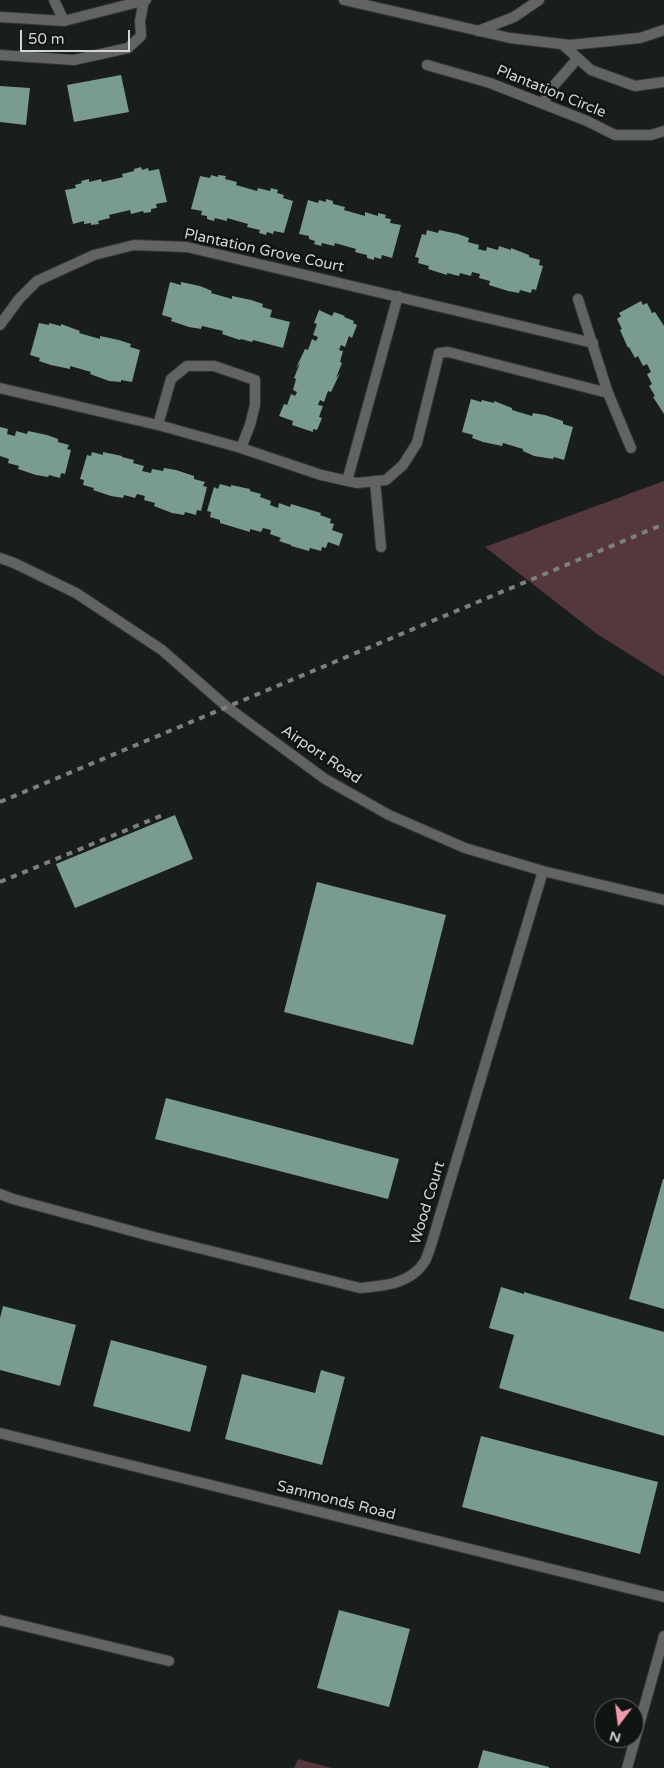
<!DOCTYPE html>
<html>
<head>
<meta charset="utf-8">
<style>
	body { margin:0 }
	#map { position:relative; width:664px; height:1768px; overflow:hidden; background:#191d1b; font-family:"Varela Round",sans-serif }
	canvas { display:block }
	.north { position:absolute; left:594px; top:1698px; width:50px; height:50px; box-sizing:border-box; background:#101412; border:1px solid #5e6160; border-radius:50%; rotate:195deg; font-size:14px; font-weight:700; line-height:20px; text-align:center; color:#d2d5d4 }
	.north::after { content:''; display:block; margin:auto; width:18px; height:22px; background:#f39aaa; clip-path:polygon(50% 0,100% 100%,50% 72%,0 100%) }
	.scale { position:absolute; left:20px; top:30px; width:110px; height:22px; box-sizing:border-box; border:2px solid #d2d5d4; border-top:0; padding-left:6px; font-size:15px; line-height:18px; white-space:nowrap; color:#d2d5d4; -webkit-text-stroke:4px #101412; paint-order:stroke }
</style>
</head>
<body>
<div id="map">
<canvas width="664" height="1768"></canvas>
<div class="north">N</div>
<div class="scale">50 m</div>
</div>
<script>
const context = document.querySelector('canvas').getContext('2d');
context.lineJoin = 'round';
function fillPath(path, color) { context.fillStyle = color; context.fill(path, 'evenodd'); }
function strokePath(path, color, width, dash) { context.strokeStyle = color; context.lineWidth = width; context.lineCap = dash ? 'butt' : 'round'; context.setLineDash(dash || []); context.stroke(path); }
function drawText(font, color, halo, rows, align = 'center') {
  context.font = font + ' "Varela Round",sans-serif'; context.lineWidth = 5; context.setLineDash([]); context.textBaseline = 'middle'; context.strokeStyle = halo; context.fillStyle = color; for (const [text, x, y, turn = 0] of rows) {
    context.save(); context.translate(x, y); context.rotate((+turn || 0) * Math.PI / 180); context.textAlign = isNaN(turn) ? turn : align; if (halo) context.strokeText(text, 0, 0); context.fillText(text, 0, 0); context.restore();
  }
}
fillPath(new Path2D(`
	M664,481v195l-67,-42 -112,-87z
	M298,1759l34,9h-38z`), '#55383d');
fillPath(new Path2D(`
	M121,75l8,37 -55,10 -7,-37z
	M0,86l30,2 -4,37 -26,-3z
	M141,167l1,3 6,-2 1,3 10,-2 8,33 -11,2 1,4 -6,1v3l-7,1 -1,-2 -12,3 -1,-4 -21,5 1,3 -12,3 1,3 -8,1v-2l-7,1v-3l-11,3 -8,-34 11,-2 -1,-3 7,-2 -1,-2 8,-2v3l12,-3 1,3 21,-5 -1,-3 12,-3v-2z
	M211,175l7,2v-2l8,1 -1,3 12,3 -1,3 21,6 1,-3 12,3 1,-3 7,2 -1,3 7,2 -1,3 10,3 -9,32 -10,-2 -1,3 -6,-2 -1,3 -7,-2 1,-3 -13,-3 1,-3 -21,-6v3l-12,-3 -1,3 -7,-2v-3l-6,-1 1,-4 -11,-2 9,-33 10,2z
	M326,199l7,2v3l12,3 -1,3 21,6v-4l13,4v-3l8,2 -1,3 6,1 -1,4 11,2 -9,33 -10,-3 -1,4 -7,-2v3l-7,-2v-3l-12,-3 1,-3 -21,-6 -1,3 -12,-3 -1,3 -7,-2 1,-3 -6,-2v-3l-10,-2 9,-34 10,3 1,-3 7,2z
	M427,230l11,3 1,-3 19,4 11,4 -1,4 11,3 -1,4 8,2 1,-4 11,3 1,-4 12,4v-2l18,7v2l11,3 -1,5 4,1 -7,24 -4,-1 -1,4 -11,-3 -1,3 -11,-2 -19,-6 1,-4 -11,-3 1,-4 -8,-2 -1,4 -11,-3 -1,3 -12,-3v2l-19,-6 1,-3 -11,-3 1,-5 -4,-1 7,-23 4,1z
	M170,282l11,3v-3l19,4 12,5 -1,2 21,6v-3l19,4 12,4 -1,3 10,3 -2,7 20,5 -7,26 -30,-8 -1,2 -11,-3 -1,1 -18,-6 1,-3 -21,-5 -1,3 -12,-2 -18,-6 1,-3 -10,-3z
	M641,301l2,4 4,-2 5,10 3,-1 9,14v88l-11,-17 2,-1 -6,-10 3,-2 -5,-10 4,-2 -4,-8 -4,2 -5,-10 -3,2 -6,-11 -1,1 -8,-18 2,-1 -5,-10 4,-3 -2,-3z
	M319,310l13,6 2,-4 11,4 -1,1 10,4 -1,2 4,2 -5,13 -3,-2 -4,11 -4,-2 -2,5 4,1 -3,11 2,1 -6,15 4,-5 -9,19 -3,-1 -4,11 -4,-2 -2,5 5,1 -4,11 3,1 -5,12 -4,-1v3l-21,-7 1,-4 -14,-5 5,-12 3,1 4,-11 4,2 2,-4 -4,-2 3,-11 -2,-1 6,-15 -4,5 9,-19 3,1 4,-11 4,2 2,-4 -5,-2 4,-11 -3,-1z
	M39,323l10,2v-2l12,3v-2l19,7 -1,2 21,6v-3l19,4 12,4 -1,3 10,3 -8,32 -11,-2v2l-12,-1 -19,-7 1,-2 -21,-6v3l-19,-4 -12,-4 1,-3 -10,-3z
	M471,399l10,3 1,-2 12,3v-2l18,7v2l20,6 1,-3 12,2 18,6v3l10,3 -9,33 -10,-3 -1,2 -19,-3 -11,-5v-2l-20,-6 -1,3 -19,-4 -11,-4 1,-3 -11,-3z
	M0,427l8,2 -1,5 8,2 1,-5 11,3 1,-3 19,4 11,4v3l11,3 -2,4 4,1 -6,24 -4,-1 -1,5 -11,-3 -1,2 -12,-2 -18,-6 1,-3 -11,-3 1,-4 -9,-3z
	M92,452l11,3v-3l19,4v1l12,3 -1,3 11,3 -2,5 9,2 1,-4 11,2 1,-3 12,2 18,6v3l11,3 -2,4 4,1 -6,24 -4,-1 -1,5 -11,-3 -1,3 -12,-2 -18,-7 1,-3 -11,-3 1,-4 -8,-2 -2,4 -11,-3 -1,3 -12,-2 -18,-6 1,-2 -11,-3 1,-5 -4,-1 7,-24 4,1z
	M220,484l11,3v-2l19,4v2l11,3 -1,3 11,4 -1,4 8,3 1,-5 11,4 1,-3 30,9 -1,2 11,4 -1,4 4,1 -2,6 11,4 -4,12 -11,-4 -2,6 -4,-1 -1,4 -11,-3 -1,3 -18,-5v-1l-12,-4 2,-3 -11,-4 1,-4 -8,-2 -2,4 -11,-3v3l-30,-9v-3l-10,-3 1,-5 -4,-1 7,-24 4,2z
	M175,815l18,44 -118,49 -19,-44z
	M317,882l129,33 -33,130 -129,-33z
	M166,1098l233,61 -11,40 -233,-60z
	M663,1179h1v130l-35,-10z
	M501,1287l23,7v-2l140,40v104l-165,-48 15,-53 -25,-7z
	M3,1306l73,19 -16,61 -60,-16v-52z
	M111,1340l96,26 -17,66 -97,-26z
	M321,1370l24,7 -23,88 -97,-26 17,-65 73,19z
	M481,1436l177,46 -18,72 -178,-47z
	M339,1610l71,19 -21,78 -72,-19z
	M483,1750l66,17v1h-71z`), '#7a9c8f');
const minor = new Path2D(`
	M54,0l10,21
	M344,0l166,38 60,7 70,-7 24,-8
	M0,17l64,4 82,-21
	M478,31l36,-14 25,-17
	M562,44l29,26 44,16 29,-4
	M0,55l74,5 54,-12 13,-12 -1,-15 4,-21
	M427,65l63,18 97,38 28,14h36l13,-4
	M543,104l6,-13 29,-33
	M578,299l30,94 23,55
	M0,325l19,-26 18,-18 57,-26 40,-10 53,2 406,96
	M0,388l162,38 79,22 80,27 36,8 29,-3 17,-15 14,-22 22,-90 9,-1 160,41
	M158,425l13,-46 16,-13h27l41,14v25l-5,20 -9,23
	M347,481l51,-185
	M375,481l6,66
	M0,1194l13,5 141,38 206,51c24,-2 51,-4 65,-27 3,-6 5,-13 7,-19l111,-371
	M0,1620l169,41`);
const tertiary = new Path2D(`
	M0,558l14,5 62,30 86,57 65,57 98,72 64,36 76,33 78,23 121,29
	M0,1433l664,164
	M627,1768l37,-132`);
strokePath(minor, '#333735', 12);
strokePath(tertiary, '#333735', 12);
strokePath(minor, '#626463', 10);
strokePath(tertiary, '#626463', 10);
strokePath(new Path2D(`
	M0,802l664,-278
	M0,882l163,-67`), '#7d807f', 4, [6, 6]);
drawText('15px', '#d2d5d4', '#101412', [
	["Plantation Circle",551,92,22],
	["Plantation Grove Court",264,251,12],
	["Airport Road",321,755,34],
	["Wood Court",428,1203,-73],
	["Sammonds Road",336,1501,14]
]);
</script>
</body>
</html>
